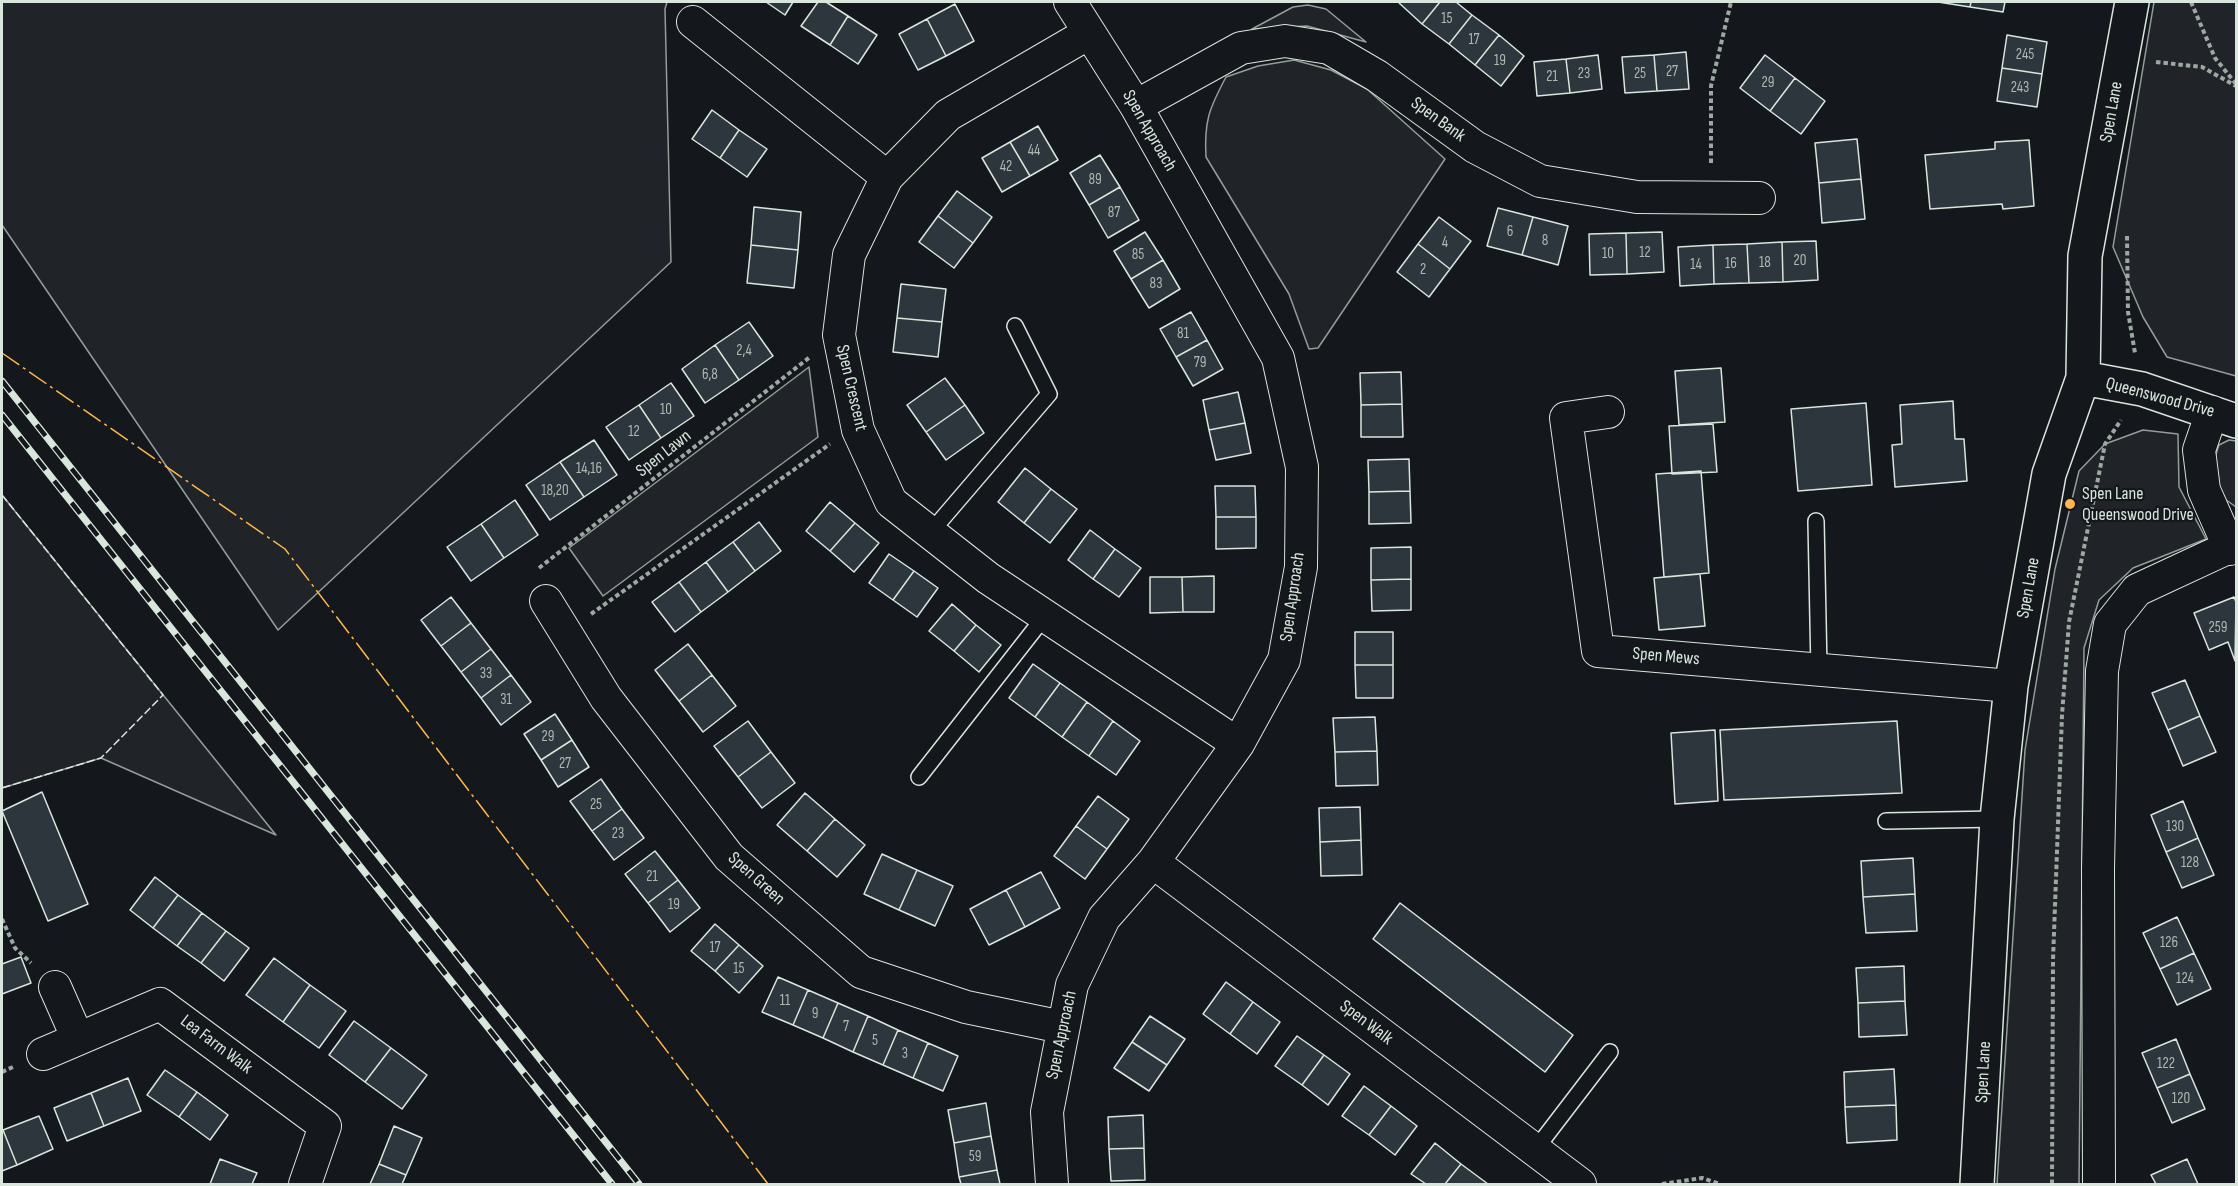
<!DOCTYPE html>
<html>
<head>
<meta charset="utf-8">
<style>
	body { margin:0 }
	#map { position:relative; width:2238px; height:1186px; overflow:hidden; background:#14181c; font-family:"Sofia Sans Condensed",sans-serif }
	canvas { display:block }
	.frame { position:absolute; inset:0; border:3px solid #d8e6dc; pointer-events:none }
</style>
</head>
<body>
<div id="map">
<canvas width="2238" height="1186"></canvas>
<div class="frame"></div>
</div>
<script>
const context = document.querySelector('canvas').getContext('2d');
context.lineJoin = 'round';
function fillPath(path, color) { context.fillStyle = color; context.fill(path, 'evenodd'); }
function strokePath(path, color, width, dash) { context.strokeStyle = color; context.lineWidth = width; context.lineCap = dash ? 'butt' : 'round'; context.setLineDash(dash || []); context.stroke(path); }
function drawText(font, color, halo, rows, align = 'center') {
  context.font = font + ' "Sofia Sans Condensed",sans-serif'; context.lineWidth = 4.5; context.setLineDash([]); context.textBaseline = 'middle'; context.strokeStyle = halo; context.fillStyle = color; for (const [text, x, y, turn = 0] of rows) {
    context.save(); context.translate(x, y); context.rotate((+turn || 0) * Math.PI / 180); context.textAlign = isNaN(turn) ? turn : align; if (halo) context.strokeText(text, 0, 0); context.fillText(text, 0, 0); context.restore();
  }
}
const green = new Path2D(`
	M2,2h665l-2,7 6,253 -393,368 -276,-405z
	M2154,2h82v374l-69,-19 -24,-40 -30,-70z
	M1308,5l18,4 40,33 -59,-16 -55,3 41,-22z
	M1294,60l37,10 36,19 78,70 -127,189 -9,1 -20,-55 -83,-137c-2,-36 3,-48 20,-80l32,-11z
	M809,367l9,70 -215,159 -34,-48z
	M2143,430l35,4 1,53 27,52 -73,29 -34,32 -15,48 -5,536h-82l28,-434 30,-181 24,-98 26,-27z
	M2229,440l7,1v66l-14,-10 -9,-34 6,-18z
	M2,495l274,340 -175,-77 -99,30z`);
fillPath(green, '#202428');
strokePath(green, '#939e99', 1.5);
const building = new Path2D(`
	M766,2h27l-8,13z
	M818,2h8l22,14 -18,29 -29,-19z
	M1398,2h42l-18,22z
	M1440,2h16l16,13 -23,29 -27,-20z
	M1938,2h33l-1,5z
	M1971,2h34l-2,10 -33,-5z
	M955,4l19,37 -28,15 -19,-37z
	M1472,15l27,20 -24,30 -26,-21z
	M848,16l29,19 -19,29 -28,-19z
	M927,19l19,37 -28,14 -19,-36z
	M1499,35l25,21 -23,30 -26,-21z
	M2007,35l40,7 -5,32 -40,-6z
	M1686,52l3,37 -32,2 -3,-36z
	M1598,55l4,34 -32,4 -4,-34z
	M1654,55l3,36 -32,2 -3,-36z
	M1765,55l30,23 -25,33 -30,-23z
	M1566,59l4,34 -33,3 -3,-34z
	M2002,68l40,6 -5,33 -40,-6z
	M1795,78l30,23 -24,33 -31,-23z
	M712,110l27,20 -19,28 -28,-19z
	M1038,126l20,34 -28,16 -20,-34z
	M739,130l28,19 -20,28 -27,-19z
	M1857,139l4,40 -42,4 -4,-40z
	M2029,140l5,66 -31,3 -1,-5 -72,5 -5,-54 70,-6v-7z
	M1010,142l20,34 -28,16 -20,-34z
	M1100,155l20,32 -31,18 -19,-32z
	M1861,179l4,40 -43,4 -3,-40z
	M1120,187l19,33 -31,18 -19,-33z
	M957,191l35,26 -19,26 -35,-27z
	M754,207l47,5 -3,38 -47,-5z
	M1498,208l35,9 -11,38 -35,-9z
	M938,216l35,27 -19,25 -35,-26z
	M1439,217l32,24 -21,28 -32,-25z
	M1533,217l35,9 -10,39 -36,-10z
	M1145,232l18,28 -32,19 -17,-28z
	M1662,232l2,40 -37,2 -1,-41z
	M1626,233l1,41 -37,1 -1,-41z
	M1816,241l2,39 -35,2 -1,-40z
	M1782,242l1,40 -34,1 -2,-39z
	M1418,244l32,25 -21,28 -32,-25z
	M1747,244l2,39 -35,1 -1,-39z
	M751,245l47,5 -4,38 -47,-5z
	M1713,245l1,39 -34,2 -2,-39z
	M1163,260l17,29 -31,19 -18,-29z
	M901,284l45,5 -4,33 -45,-4z
	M1191,312l16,28 -31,17 -16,-28z
	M897,318l45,4 -4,35 -45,-5z
	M749,322l24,34 -34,24 -24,-35z
	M1207,340l16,29 -30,17 -17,-29z
	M715,345l24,35 -34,23 -23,-34z
	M1721,368l4,54 -46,3 -4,-54z
	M1401,372l1,32 -41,1 -1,-32z
	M945,378l20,27 -39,27 -19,-27z
	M671,383l23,33 -33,22 -22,-33z
	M1238,392l7,31 -36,7 -6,-30z
	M1953,401l2,38h9l3,42 -72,6 -3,-42 10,-1 -2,-39z
	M1866,403l6,82 -74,6 -7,-82z
	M1402,404l1,33h-42v-32z
	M639,405l22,33 -32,22 -23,-33z
	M965,405l19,28 -38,27 -20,-28z
	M1245,423l6,30 -35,7 -7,-30z
	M1713,424l4,48 -45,2 -3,-48z
	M594,440l23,35 -33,22 -24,-35z
	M1409,459l1,32 -41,1 -1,-32z
	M560,462l24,35 -34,23 -24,-35z
	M1025,468l26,21 -27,34 -26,-21z
	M1701,471l8,102 -45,4 -8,-103z
	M1215,486h40l1,31h-40z
	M1051,489l26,20 -27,34 -26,-20z
	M1410,491l1,32 -42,1v-32z
	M515,500l23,35 -34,23 -23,-34z
	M830,502l25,21 -25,28 -24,-20z
	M1216,517h40v31l-40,1z
	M759,522l22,29 -26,20 -22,-29z
	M855,523l24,20 -25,29 -24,-21z
	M481,524l23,34 -33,23 -24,-34z
	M1090,530l25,19 -22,30 -25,-19z
	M733,542l22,29 -27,21 -22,-30z
	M1411,547v32l-40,1v-32z
	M1115,549l26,19 -22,29 -26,-18z
	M889,554l25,17 -21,29 -24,-17z
	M706,562l22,30 -27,20 -22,-30z
	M914,571l24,17 -21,29 -24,-17z
	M1700,574l5,52 -46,4 -5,-52z
	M1214,576v36h-31l-1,-35z
	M1150,577h32l1,35 -33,1z
	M1411,579v31l-39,1 -1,-31z
	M679,582l22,30 -26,20 -23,-30z
	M451,597l20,26 -30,23 -20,-26z
	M2234,597l2,5 -1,59 -7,-19 -19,8 -15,-37z
	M952,604l24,21 -22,26 -25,-20z
	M471,623l20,26 -30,23 -20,-26z
	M976,625l25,20 -22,27 -25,-21z
	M1355,632h38v33h-38z
	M688,644l24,31 -33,26 -24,-31z
	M491,649l20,26 -30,23 -20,-26z
	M1033,664l27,19 -25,34 -26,-19z
	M1355,665h38v33h-37z
	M511,675l20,27 -30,23 -20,-27z
	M712,675l24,31 -33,26 -24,-31z
	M2185,680l15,36 -32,14 -16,-37z
	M1060,683l27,19 -25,35 -27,-20z
	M1087,702l26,19 -24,35 -27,-19z
	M555,714l17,26 -31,20 -17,-26z
	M2200,716l16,36 -33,14 -15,-36z
	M1375,717l2,34 -42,1 -2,-34z
	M748,721l23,31 -33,25 -24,-31z
	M1113,721l27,20 -24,34 -27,-19z
	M1897,721l5,72 -178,7 -4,-70z
	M1715,730l3,71 -43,3 -4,-71z
	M572,740l17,27 -31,20 -17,-27z
	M1377,751l1,34 -42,1 -1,-34z
	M771,752l24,31 -33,25 -24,-31z
	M601,779l21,30 -30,22 -22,-30z
	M42,792l46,112 -40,17 -46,-110z
	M805,793l30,26 -28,32 -30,-26z
	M1098,796l31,23 -22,30 -31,-23z
	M2183,801l15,37 -32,14 -15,-37z
	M1360,807l1,33 -41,2 -1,-34z
	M622,809l22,29 -30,22 -22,-29z
	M835,819l30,26 -28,32 -30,-26z
	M1076,826l31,23 -22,30 -31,-23z
	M2198,838l16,37 -32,13 -16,-36z
	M1361,840l1,35 -41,1 -1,-34z
	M655,851l23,29 -30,23 -23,-29z
	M882,854l35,16 -18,40 -35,-16z
	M1913,858l2,36 -52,3 -2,-36z
	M917,870l36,16 -18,40 -36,-16z
	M1041,872l19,36 -35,19 -19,-37z
	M155,877l23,18 -25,33 -23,-18z
	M678,880l22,28 -30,24 -22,-29z
	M1006,890l19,37 -36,18 -19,-36z
	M1915,894l2,37 -51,2 -3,-36z
	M178,895l24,18 -25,33 -24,-18z
	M1400,903l173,132 -28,37 -172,-133z
	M202,913l24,18 -25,32 -24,-17z
	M2177,917l17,36 -34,16 -17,-36z
	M715,924l24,21 -24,26 -24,-20z
	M226,931l23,17 -25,33 -23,-18z
	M739,945l24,21 -24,27 -24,-22z
	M2194,953l17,36 -34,16 -17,-36z
	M21,957l10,26 -29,11v-30z
	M274,958l36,27 -27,37 -37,-27z
	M1904,966l1,35 -47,2 -2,-35z
	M778,977l30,13 -15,35 -31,-13z
	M1226,982l27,20 -23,32 -27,-20z
	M310,985l36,26 -27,37 -36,-26z
	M808,990l30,13 -15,35 -30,-13z
	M1905,1001l2,34 -48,2 -1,-34z
	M1253,1002l27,20 -23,32 -27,-20z
	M838,1003l30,13 -15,36 -30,-14z
	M868,1016l30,14 -15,35 -30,-13z
	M1150,1016l35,23 -18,26 -35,-23z
	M354,1021l37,27 -26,34 -36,-27z
	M898,1030l30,13 -15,35 -30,-13z
	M1297,1036l27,19 -22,30 -27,-19z
	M2176,1039l14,35 -33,14 -15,-35z
	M1132,1042l35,23 -18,26 -35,-23z
	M928,1043l30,13 -15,35 -30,-13z
	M391,1048l36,27 -25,34 -37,-27z
	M1324,1055l26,19 -22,31 -26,-20z
	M1894,1069l2,36 -51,2 -1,-35z
	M165,1070l32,22 -18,25 -32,-22z
	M2190,1074l15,35 -33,14 -15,-35z
	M128,1078l13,33 -37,15 -13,-33z
	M1364,1086l27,20 -22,29 -27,-19z
	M197,1092l31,23 -18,25 -31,-23z
	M91,1093l13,33 -37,15 -13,-33z
	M986,1103l5,33 -37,7 -6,-33z
	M1896,1105l1,35 -50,3 -2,-36z
	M1391,1106l26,20 -22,29 -26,-20z
	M1143,1115l1,33 -35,1 -1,-32z
	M39,1116l14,33 -36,16 -14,-35z
	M394,1126l28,12 -16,37 -27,-11z
	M3,1130l14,35 -15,6v-40z
	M991,1136l6,34 -38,7 -5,-34z
	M1435,1143l26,21 -16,20h-19l-15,-10z
	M1144,1148l1,32 -34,1 -2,-32z
	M220,1159l37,14 -5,11h-42z
	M2187,1159l11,25h-42l-5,-9z
	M379,1164l27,11 -4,9h-32z
	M1461,1164l27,20h-43z
	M997,1170l3,14h-39l-2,-7z`);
fillPath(building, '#2c363c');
strokePath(building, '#d8e6dc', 1.5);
const service = new Path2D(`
	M1816,521l3,149
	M930,533l119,-139 -34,-68
	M919,777l126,-161
	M1886,821l111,-2
	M1535,1150l75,-98`);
const minor = new Path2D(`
	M693,22l194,155
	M1089,33l-141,82 -61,62 -38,78 -10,80 19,95 33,72 97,76 250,166
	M1136,106l105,-58 44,-7 44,7 48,28 98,71 65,34 97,16 122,1
	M1608,412l-42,6 32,233 413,35
	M2212,412l-13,38 5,40 26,59
	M546,601l60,97 123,159 132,115 105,35 96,20
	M1153,862l427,322
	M55,987l23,52
	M43,1054l117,-50 165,122 -20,58
	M1052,1184l-5,-72 25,-127 32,-67 49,-56 85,-118 46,-84 17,-93 1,-100 -24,-109 -142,-252 -66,-104
	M2099,1184l-1,-315 4,-198 8,-47 27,-34 99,-46`);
const tertiary = new Path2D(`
	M2083,378l59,11 94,32
	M1977,1184l20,-365 14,-133 38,-212 34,-96 2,-122 47,-254`);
strokePath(service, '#d8e6dc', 18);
strokePath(minor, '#d8e6dc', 34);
strokePath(tertiary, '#d8e6dc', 36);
strokePath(new Path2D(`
	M2191,2l24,56 21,26
	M2156,62l46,5 34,19
	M1711,163v-77l20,-84
	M2127,236l1,76 7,41
	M539,568l271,-211
	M591,614l239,-170
	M2,919l13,29 16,15
	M2,1072l13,-6
	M1662,1184l40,-6 18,6
	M2052,1184l1,-224 9,-245 7,-93 36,-178 16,-24`), '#9da8a2', 4, [4.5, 3]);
strokePath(service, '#14181c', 15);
strokePath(minor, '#14181c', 32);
strokePath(tertiary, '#14181c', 33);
const rail = new Path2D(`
	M2,381l637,803
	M2,415l610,769`);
strokePath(rail, '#d8e6dc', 7);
strokePath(rail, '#14181c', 4.5, [14]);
strokePath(new Path2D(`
	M2,495l161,200 -62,63 -99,30`), '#d8e6dc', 1.5, [8, 3]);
strokePath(new Path2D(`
	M2,353l283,196 483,635`), '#ffb74d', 1.5, [21, 4.5, 3, 4.5]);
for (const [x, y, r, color] of [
	[2070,504,6,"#ffb74d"]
]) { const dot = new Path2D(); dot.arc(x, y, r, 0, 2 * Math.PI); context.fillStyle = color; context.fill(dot); strokePath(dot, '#14181c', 2); }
drawText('15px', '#adbab4', null, [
	["15",1447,19],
	["17",1474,40],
	["245",2025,55],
	["19",1500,61],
	["27",1672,72],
	["23",1584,74],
	["25",1640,74],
	["21",1552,77],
	["29",1768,83],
	["243",2020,88],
	["44",1034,151],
	["42",1006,167],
	["89",1095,180],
	["87",1114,213],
	["6",1510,232],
	["8",1545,241],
	["4",1445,243],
	["12",1645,253],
	["10",1608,254],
	["85",1138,255],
	["20",1800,261],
	["18",1765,263],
	["16",1731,264],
	["14",1696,265],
	["2",1423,270],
	["83",1156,284],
	["81",1183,334],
	["2,4",744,351],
	["79",1200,363],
	["6,8",710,375],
	["10",666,410],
	["12",634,432],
	["14,16",589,469],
	["18,20",555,491],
	["259",2218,628],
	["33",486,674],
	["31",506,700],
	["29",548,737],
	["27",565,764],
	["25",596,805],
	["130",2175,827],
	["23",618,834],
	["128",2190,863],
	["21",652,877],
	["19",674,905],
	["126",2169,943],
	["17",715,948],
	["15",739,969],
	["124",2185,979],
	["11",785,1001],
	["9",815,1014],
	["7",846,1027],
	["5",875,1041],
	["3",905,1054],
	["122",2166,1064],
	["120",2181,1099],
	["59",975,1157]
]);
drawText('18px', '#d8e6dc', '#14181c', [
	["Spen Lane",2112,112,-80],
	["Spen Bank",1438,120,36],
	["Spen Approach",1149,131,60],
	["Spen Crescent",851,388,77],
	["Queenswood Drive",2160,398,15],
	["Spen Lawn",664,454,-38],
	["Spen Lane",2029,588,-80],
	["Spen Approach",1293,597,-82],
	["Spen Mews",1666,657,5],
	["Spen Green",756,879,42],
	["Spen Walk",1366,1023,37],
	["Spen Approach",1062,1035,-78],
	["Lea Farm Walk",216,1045,37],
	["Spen Lane",1984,1072,-87]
]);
drawText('18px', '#d8e6dc', '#14181c', [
	["Spen Lane",2082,494],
	["Queenswood Drive",2082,515]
], 'left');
</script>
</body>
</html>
